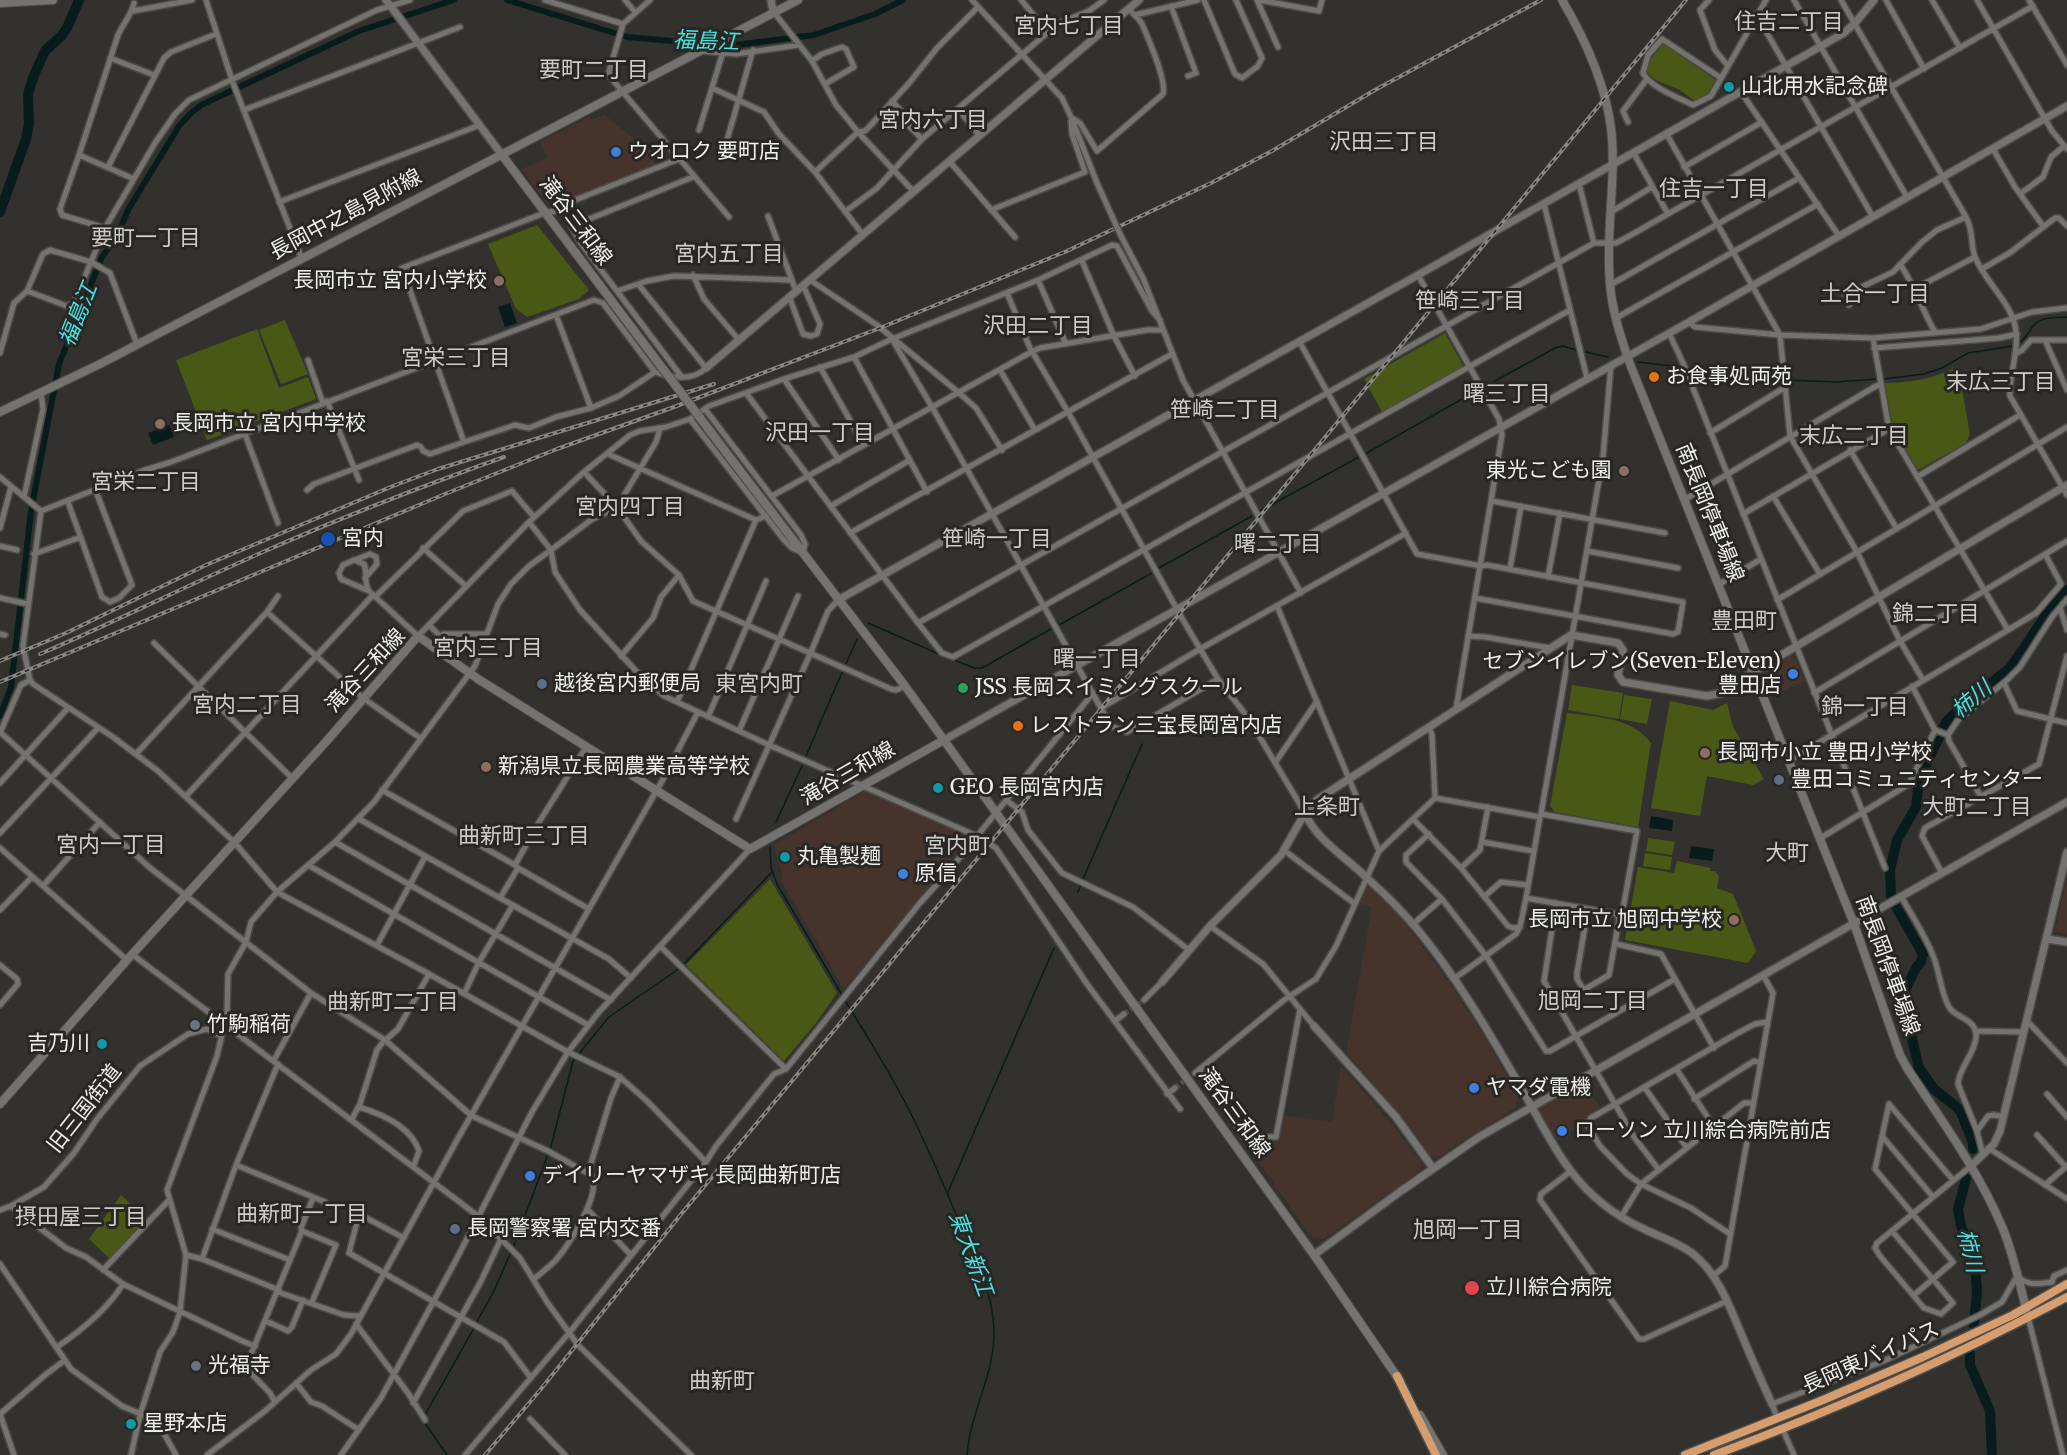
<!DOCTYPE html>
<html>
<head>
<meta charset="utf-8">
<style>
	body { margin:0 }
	canvas { display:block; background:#32312d }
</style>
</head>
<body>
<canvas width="2067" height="1455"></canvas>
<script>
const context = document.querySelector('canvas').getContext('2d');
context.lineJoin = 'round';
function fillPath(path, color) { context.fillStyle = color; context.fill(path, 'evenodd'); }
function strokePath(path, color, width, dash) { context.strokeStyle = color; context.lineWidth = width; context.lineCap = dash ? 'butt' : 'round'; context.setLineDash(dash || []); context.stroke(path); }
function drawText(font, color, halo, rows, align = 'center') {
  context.font = font + ' Merriweather,"Noto Sans JP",serif'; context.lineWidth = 6; context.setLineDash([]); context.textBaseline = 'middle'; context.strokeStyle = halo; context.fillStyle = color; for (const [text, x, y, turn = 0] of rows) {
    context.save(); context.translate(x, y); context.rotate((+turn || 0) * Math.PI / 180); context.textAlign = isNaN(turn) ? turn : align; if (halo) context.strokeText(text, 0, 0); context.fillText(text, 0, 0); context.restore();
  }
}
fillPath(new Path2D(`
	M604,115l45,35 7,17 -100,39 -6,-1 -4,-3 -24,-33 26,-11 -8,-16 49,-25 3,3z
	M1793,654l12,27 -38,17 -9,-22z
	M865,791l105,46 -126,152 -62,-107v-8l-8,-29z
	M2067,879v55l-12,-3z
	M1370,887l27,26 52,69 33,51 37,63 -4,12 -75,48 -10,-1 -21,-30 -63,-73 26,-145 -12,-2 6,-17z
	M1341,1066l54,62 27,36 -2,7 -96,68 -13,-2 -67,-97h33l5,-25 50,7z
	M1583,1081l19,30 -48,32 -16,-30 2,-7z`), '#46342c');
fillPath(new Path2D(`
	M1663,44l53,36 -8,13 -13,8c-7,-5 -14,-11 -22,-14 -10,-4 -19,-6 -26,-15l3,-12z
	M537,225l52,65 -10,9 -52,18 -11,-8 -28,-65z
	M285,320l23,54 -27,10 -22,-54z
	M257,329l22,59 29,-11 8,22 -109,41 -31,-80z
	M1445,333l19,34 -82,45 -18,-33z
	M1958,367l12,67 -4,9 -48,27 -25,-42 -8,-45c28,0 47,-5 73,-16z
	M1572,685l51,8 -4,26 -51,-9z
	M1624,695l28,4 -5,25 -27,-5z
	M1670,701l43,9 14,-7 6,24 31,52 -11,6 -46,-9 -7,40 -49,-8z
	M1567,713c30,4 65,4 84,30l-13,84 -83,-15 -5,-6z
	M1648,838l27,4 -3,13 -26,-4z
	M1645,853l27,4 -2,13 -27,-4z
	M1677,861l34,7 -1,3h5l4,5 -2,12 16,6 23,57 -8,12 -123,-23 13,-73 36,6z
	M770,879l67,114 -21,30 -32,38 -98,-96z
	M121,1195l27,25 -39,38 -20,-19z`), '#4a5816');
fillPath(new Path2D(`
	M510,303l7,20 -12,4 -7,-20z
	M169,425l5,12 -21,8 -5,-12z
	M1651,816l22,4 -1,11 -23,-3z
	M1691,846l23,3 -2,12 -23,-3z`), '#081c1c');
strokePath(new Path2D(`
	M2018,344c6,-4 9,-9 13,-15 8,-13 22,-11 36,-12
	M1586,352l22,5
	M1638,362l43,5
	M1689,369l93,11
	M1883,379l41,-5 18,-6 26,-15 45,-7
	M1787,380l49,2 42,-3
	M1484,387l71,-39 8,-2 13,4
	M1365,454l113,-64
	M1260,511l99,-54
	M1159,568l93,-52
	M868,623l71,31
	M1059,625l93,-52
	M952,659l22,9h8l69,-39
	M846,664l11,-25
	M806,756l37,-86
	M776,822l26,-56
	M770,847l1,21 6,16 65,111
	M1083,879l59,-135
	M1078,892l3,-7
	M683,965l89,-93
	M844,999c19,31 39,62 56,94 22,39 38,80 56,121 16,36 37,76 38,116 1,44 -24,83 -27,125
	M550,1150l23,-89 36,-44 71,-49
	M948,1192l106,-244
	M513,1248l35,-94
	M476,1323l17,-30 18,-41
	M425,1415l49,-87
	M424,1422l23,33`), '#081c1c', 1.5);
strokePath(new Path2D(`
	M507,0l120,37 101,9 86,-11 61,-21 28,-14
	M0,716l11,-29 20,-176 28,-147 43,-107 15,-20 11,-27 51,-84 11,-12 11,-9 158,-74 95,-31`), '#081c1c', 6);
strokePath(new Path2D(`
	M0,212l26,-73 3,-15 -1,-30 6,-19 11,-24 17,-16 5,-7 12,-28
	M1891,896l-1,-26 7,-30 19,-33 3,-27 27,-58 15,-15 49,-39 34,-50 23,-28
	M1895,905l28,49 -2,8 -5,6 -10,20 -3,13 16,67 15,21 26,21 13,33v6
	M1966,1179l-8,30 3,17 14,39 2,26 -3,34
	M1970,1353v12l20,46 2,44`), '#081c1c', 10);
strokePath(new Path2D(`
	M1124,1014l20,-14
	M1175,1088l20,-15`), '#4e4e4a', 5, [5, 2.5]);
const minor = new Path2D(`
	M206,0l27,83 69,176
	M545,0l78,24
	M625,0l10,12
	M650,0l-27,24 -14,48 1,5 119,140
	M972,0l90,98 9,19 26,66
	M1021,0l27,32
	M1204,0l31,74 7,4 16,-12 4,-8 -26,-58
	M1257,0l21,47
	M1259,0l60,11 3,-11
	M1709,0l-9,10 15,40 13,16
	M1794,0l113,197
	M1841,0l125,217c8,15 4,26 9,40 10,25 38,47 41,74 3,21 -7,43 -6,65l57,99
	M1886,0l38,69
	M1932,0l28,48
	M1977,0l75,131 15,18
	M2029,0l38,65
	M134,3c-2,11 -11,21 -16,32l-39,120 55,24
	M1171,6l25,67 -8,3
	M133,11l59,-11
	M773,11l39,50 24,44 22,27 56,60
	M1756,14l117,203
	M1135,15l63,-15
	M702,51l34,3 63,-9
	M110,58l44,17
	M812,61l10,-7 20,-7 4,2 8,18 -29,17
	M1721,78l-59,-39 -14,16 -5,18c7,14 36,25 50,32l18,-9 55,-96
	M712,88l52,24 15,22 36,38 48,63
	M1741,92l98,144
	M892,101l10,11 2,9 18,18
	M958,109l22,27
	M244,110l216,-83
	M1072,118l8,5 17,28 66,-57c4,-14 -15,-56 -21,-70 -3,-6 -9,-10 -13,-15
	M1628,122l-5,-11 24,-32
	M699,130l24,-78
	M1666,133l114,202 10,101 67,116 43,89 23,39
	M727,140l26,-90
	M1993,149l22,38 28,39
	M1633,152l35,62
	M79,155l-19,54 2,6 43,13
	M950,162l65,75
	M108,167l56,-109 7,-6 45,-18
	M1684,167l78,-45
	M815,172l43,-40 7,-1 5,-5 40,-44 27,-34 41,-41
	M1579,184l15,59
	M2020,194l23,-17 8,-20 13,-11
	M279,202l201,-77
	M1544,204l43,174
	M558,210l7,-6 114,-45
	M991,210l94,-38 -13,-38 -1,-13
	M846,211l31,-23 45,-49 137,-116 30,-12 15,-11
	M1611,212l41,-25
	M768,216l28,75
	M572,226l121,-49
	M1120,234l23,44 40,102 118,213
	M1082,261l32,75 21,40
	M1900,264c15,22 22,46 35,68
	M1982,269l29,-17 44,-34h4l8,8
	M693,275l11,24 35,41
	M1418,275l81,144 3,16 -46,274
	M810,280l67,45 81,67 18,16 26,42
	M1038,280l28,64
	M1610,285l189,-107
	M1916,288l59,-31
	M27,291l40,15 7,-3 31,-75 50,-85 20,-29 14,-14 188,-90 33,-10
	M617,291l30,-10 27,-5 117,4
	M1007,293l23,55 38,64 115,208 35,59 31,40 56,94
	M789,296l14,38 8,2 6,-2 3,-10 -17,-39
	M1849,305l-4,-10 48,-23 29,-30 15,-12 29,-13
	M556,315l35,93
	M1616,318l202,-114
	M1689,322l6,5 85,8 93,3 108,-9 51,-17 35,-4
	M1669,333l14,30 202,505
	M892,339l40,68 179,319 16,6 91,-53
	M2045,340l22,50
	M1299,341l118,213 64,12 6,-1 196,37 -5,30 -5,2 -198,-36
	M1874,348l125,-10 18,-4
	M0,353l14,-50 13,-12 16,-37 7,-4 41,12 19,11 27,71
	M2015,354l7,-4 9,-10h36
	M854,357l73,135
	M308,360l15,43
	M1611,365l-8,92 -62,357 96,17 -14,78 -4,7
	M820,367l44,78
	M1000,370l35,60
	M655,372l-36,24 -28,12 -35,9 -27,11 -14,-3 -51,17 -62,-174 145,-56 13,-1 6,5 14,26 101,134
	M784,379l55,81
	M746,393l172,230 24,30 11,4 617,-347
	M327,401l32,79
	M690,419l94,121 8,8 11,5 2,-9 -4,-9 -96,-126
	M1710,433l74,-45
	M245,434l33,89
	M1850,450l47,79
	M608,454l148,66 10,-4
	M584,472l33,35 24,34 38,34 14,26 198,88 5,1 9,-4
	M0,477l41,34 101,-40 29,-9 423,-162 9,3 52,69c17,6 38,9 51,-4l-68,-84
	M1917,477l103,-62
	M307,490l7,-6 103,-39 4,2 2,4 7,3 34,-12
	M772,496l261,-145 7,-3 107,-18h16
	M1773,496l47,78
	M24,497l19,-88 -2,-16
	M1684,500l192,-114 5,-1
	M1492,501l173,32
	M68,502l34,95 8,5 9,-4 13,-13 -37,-96
	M831,506l79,-46
	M41,511l-18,135 7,34 3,4 80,53 45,34 76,71 43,50 152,82 139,78 52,25 28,25 58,60
	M1743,514l146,-85
	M529,522l22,28 4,22 25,38 56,61 28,25 105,49 208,91 19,12 91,136 93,125
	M0,528l11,-41
	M850,533l322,-179
	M0,546l17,4
	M423,548l43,38
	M1587,551l91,17
	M34,554l47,-17
	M355,560l15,-6 6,3 1,7 -12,14
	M1510,569l11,-63
	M1548,577l12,-64
	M1718,585l43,-26
	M369,591c-6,-11 -1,-17 -5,-27l-10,-4 -11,5 -4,8 2,6 28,12 49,45 111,-114 55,-50 46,-37 10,-4 26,-4 24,-8 19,-13 75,-27 70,-22 38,-18 146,-59 74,-35 5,1 35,65 8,9
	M375,597l88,-86 49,-20 22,26
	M0,598l28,6
	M1777,600l290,-173
	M1277,606l102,245
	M2060,608l7,22
	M267,612l96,86 57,40
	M918,623l676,-380h22l15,-8 402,-229
	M429,625l12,12
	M2008,630l28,-17 25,-29 -16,-30
	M0,634l5,1
	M1468,636l17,1 65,11
	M154,643l138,135
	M433,648l10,-14h43
	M621,656l32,-38 8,-21 18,-22
	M2004,683l13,28 50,12
	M1912,686l23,44 13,5 1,6 32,56
	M1814,693l253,-152
	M677,702l79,-182
	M1101,708l99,-59 206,-116
	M708,717l58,-136
	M739,731l59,-135
	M0,732l149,135 162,126 74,47 87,76 76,35 43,24c12,17 -23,71 -35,85 -7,7 -15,13 -22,19
	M0,733l21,-48 9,-5
	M1948,735l10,-15 49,-40 13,-13 32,-50 15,-18
	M136,754l131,-142 11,-16
	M1788,761l220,-131 -119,-201 -16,-91
	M1275,763l42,-62
	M0,783l68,-75
	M382,790l133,75 3,3 71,41
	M186,796l187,-201
	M1435,798l105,19 -14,81
	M1006,800l16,12 6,18 34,43 71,34 56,43
	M359,819l250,140 22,19
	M736,819l75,-167 17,-41 10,-11
	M1414,820l47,48 47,58 5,2 7,-1
	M0,833l98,-105
	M1429,834l-23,21v7l36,37 44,57 60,95h4l125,-72
	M1819,839l90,-55 26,-54
	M335,842l276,158
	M1482,842l51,9
	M0,848l127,112
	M1285,851l70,53
	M308,865l280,160
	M515,865l21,-38 50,-80
	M1461,868l19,-18 8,-43
	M1942,873l-20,-37 3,-8 114,-64 28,-108
	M43,886l57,-64
	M1485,896l16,-14 26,3
	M1901,896c11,20 25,40 33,62 6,16 7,35 15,49 7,12 28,11 27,30 -1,17 -17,30 -18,47l19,47 6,24
	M500,898l18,-30
	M1556,903l-12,78 90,156 25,33
	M0,910l32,-33
	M1413,924l29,-25
	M1210,926l53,38 51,62
	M1616,944l45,10 53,94
	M377,945l48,-88
	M660,946l126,123
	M133,955l345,261 42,42 27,44 31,43 113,110
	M0,965l17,14 1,5 -18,21
	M1455,978l61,-44 4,-7 6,-29 91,16 2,6 -10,55 -51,30
	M1584,990l-7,-11v-6l11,-64
	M464,994l15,-32 34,-57
	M1144,1000l18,-18
	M1115,1021l9,-7
	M2027,1021l40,42
	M1976,1031l48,1
	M274,1060l37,-67
	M1200,1070l44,67h32l24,-128
	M1677,1070l37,57
	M1195,1073l89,-73 32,-21 20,-33 43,-95 56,-53 -3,-63 -3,-8
	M1645,1088l42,60
	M1167,1094l8,-6
	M2047,1094l20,23
	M1694,1099l60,-38 7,2
	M1889,1104l-14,65 78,93 -39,33
	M1889,1104l64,76
	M359,1107c23,7 52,19 60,44l-5,14
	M352,1119l8,-15 17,-54 6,-8 15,-13 31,-55
	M1977,1131l11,-15 6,-1 10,2
	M2037,1135l29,32
	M1882,1136l51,61
	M1990,1149l77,50
	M236,1165l89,37
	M1571,1171l-30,23 -1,6 99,139h5l83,-38
	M588,1173l23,-75 9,-21
	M2045,1185l22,-19
	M11,1206l55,42 20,9 37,27 119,57 13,5
	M587,1209l44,46
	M0,1210l11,-4 33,-19 30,-34 23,-34 43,-53 48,-32 19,-5 14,7
	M1621,1217l20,-33 103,-81h9
	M212,1229l78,31
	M302,1231l34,14 -24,57
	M1892,1231l61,72 -12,11 -17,-6 -44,-52 -5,-8 2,-5 94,-77
	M1730,1234l-39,-26 -50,-24 -14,-10 -27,-28 -13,-22 4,-6 145,-84 19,-10 12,-2
	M404,1238l-45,-24 -10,39 155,89 27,36
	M186,1255l16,4 77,31
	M202,1259l34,-94 42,-101
	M0,1264l71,105 51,37 35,15 19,34
	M103,1270l66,-70
	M1713,1276l12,-10 48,-273 -10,-18
	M278,1292l66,23 16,1
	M2028,1317l35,138
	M266,1321l22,10 4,-4 11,-27
	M356,1324l52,69 17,27
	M57,1347c25,-17 50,-37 66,-63
	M296,1383l15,19 11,4 37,24
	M275,1402l-5,-9 -27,-28 8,-11 51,-123 -1,-3 12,-30
	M413,1403l67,-120 21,-44
	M1775,1412l-3,-8 114,-44 94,-45 22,-13 15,-26c11,10 21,8 35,6l2,-6 13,-6
	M0,1414l45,-39 20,-15
	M0,1414l14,41
	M530,1419l35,36
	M1783,1430l11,25
	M131,1455l9,-40 20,-63 13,-20 7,-20 6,-57 -19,-65 50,-134 10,-43 1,-39 18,-32 5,-20 26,-30 58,-50 39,-40 101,-136 23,-62 13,-20 18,-18 22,-16 40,-30 26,-13 39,-65 4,-13
	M207,1455l58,-44 46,-41 25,-16 15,-20 106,-194 205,-359 36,-69
	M341,1455l40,-57 75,-138 76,-148 36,-60 30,-39 152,-164
	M465,1455l104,-122 137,-171 10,-16 58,-72 12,-5 134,-166 28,-31 145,-179`);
const tertiary = new Path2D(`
	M386,0l116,155
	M771,0l2,11
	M706,368l433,-368
	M838,600l580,-325 426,-242 11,-10 19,-23
	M944,740l745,-418 378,-216
	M1305,813c11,27 42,45 62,65 18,16 35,33 51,52 41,50 73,106 106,163 15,26 28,53 46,77 19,25 45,46 74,59 16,8 33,13 48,24 27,21 38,55 51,85 9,22 19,44 29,66
	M2047,939l20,3
	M1162,982l48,-56 71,-71 24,-42 13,-14 253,-164 47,8 5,7 -5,25 5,7 84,14 15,-3 31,-21 314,-187
	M1314,1026l82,91 37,51
	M1972,1165l22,-21 6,-13 67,-279
	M1314,1255l87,-64 78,-54 588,-335`);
const secondary = new Path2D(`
	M1562,0c23,39 43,82 49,128 6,51 -6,104 -1,156 2,27 11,54 20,80l224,560 46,131 7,13c34,52 72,103 96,161 11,27 17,56 24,84
	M0,3l53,-3
	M502,155l124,165
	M0,412l100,-48 698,-364
	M738,468l167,218 409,569 86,126
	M0,1104l127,-144 197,-216 94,-108 60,43 272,170 194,-109
	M1420,1415l23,40`);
const trunk = new Path2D(`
	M1397,1376l39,79
	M1685,1455l138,-55 100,-43 90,-42 54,-31
	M1714,1455c121,-45 240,-98 353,-158`);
strokePath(minor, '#4d4c49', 8);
strokePath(tertiary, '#4d4c49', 10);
strokePath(secondary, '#4d4c49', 10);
strokePath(trunk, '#4d4c49', 11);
strokePath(minor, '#74736f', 5);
strokePath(tertiary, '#74736f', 7);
strokePath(secondary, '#74736f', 8);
strokePath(trunk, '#d69e6f', 8);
const rail = new Path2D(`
	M40,654c75,-32 148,-69 223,-102 79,-35 160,-66 241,-95
	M0,661l66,-28 140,-68 187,-79 45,-17 276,-85
	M0,682l445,-188 112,-45 117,-42 206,-79 187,-77 144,-68 61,-32 103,-61 166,-90
	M485,1455l56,-66 141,-176 314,-377 690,-836`);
strokePath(rail, '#888784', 4);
strokePath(rail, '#282724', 1.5, [4.5]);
const minorBridge = new Path2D(`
	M1097,183l23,51`);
const secondaryBridge = new Path2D(`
	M626,320l112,148`);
strokePath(minorBridge, '#4d4c49', 8, []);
strokePath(secondaryBridge, '#4d4c49', 10, []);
strokePath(minorBridge, '#74736f', 5);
strokePath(secondaryBridge, '#74736f', 8);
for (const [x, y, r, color] of [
	[1729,87,6,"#0f9aa8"],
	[616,152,6,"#3f7fe0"],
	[499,281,6,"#8d6e63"],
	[1654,377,6,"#e8710a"],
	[160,424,6,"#8d6e63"],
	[1624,471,6,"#8d6e63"],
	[328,539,8,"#1a4fb4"],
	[1793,674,6,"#3f7fe0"],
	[542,684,6,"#5c6f8a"],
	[963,688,6,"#2e9e5b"],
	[1018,726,6,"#e8710a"],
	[1705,753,6,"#8d6e63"],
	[486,767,6,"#8d6e63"],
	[1779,780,6,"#5c6f8a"],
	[938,788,6,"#0f9aa8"],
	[785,857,6,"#0f9aa8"],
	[903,874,6,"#3f7fe0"],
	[1734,920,6,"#8d6e63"],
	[195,1025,6,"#6b7280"],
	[102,1044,6,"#0f9aa8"],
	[1474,1088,6,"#3f7fe0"],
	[1562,1131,6,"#3f7fe0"],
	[530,1176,6,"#3f7fe0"],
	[455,1229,6,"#5c6f8a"],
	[1472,1288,8,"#e0444e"],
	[196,1366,6,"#6b7280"],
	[131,1424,6,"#0f9aa8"]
]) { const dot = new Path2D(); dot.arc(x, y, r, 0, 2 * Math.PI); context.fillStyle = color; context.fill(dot); strokePath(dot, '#282724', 2); }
drawText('21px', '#efefec', '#282724', [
	["山北用水記念碑",1741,87],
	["ウオロク 要町店",628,152],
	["長岡市立 宮内小学校",487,281,"right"],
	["お食事処両苑",1666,377],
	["長岡市立 宮内中学校",172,424],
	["東光こども園",1612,471,"right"],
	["宮内",342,539],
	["セブンイレブン(Seven-Eleven)",1781,662,"right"],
	["豊田店",1781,686,"right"],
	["越後宮内郵便局",554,684],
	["JSS 長岡スイミングスクール",975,688],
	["レストラン三宝長岡宮内店",1030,726],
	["長岡市小立 豊田小学校",1717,753],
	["新潟県立長岡農業高等学校",498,767],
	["豊田コミュニティセンター",1791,780],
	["GEO 長岡宮内店",950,788],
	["丸亀製麺",797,857],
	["原信",915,874],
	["長岡市立 旭岡中学校",1722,920,"right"],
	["竹駒稲荷",207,1025],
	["吉乃川",90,1044,"right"],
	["ヤマダ電機",1486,1088],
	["ローソン 立川綜合病院前店",1574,1131],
	["デイリーヤマザキ 長岡曲新町店",542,1176],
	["長岡警察署 宮内交番",467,1229],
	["立川綜合病院",1486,1288],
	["光福寺",208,1366],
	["星野本店",143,1424]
], 'left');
drawText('21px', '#efefec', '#282724', [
	["長岡中之島見附線",346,215,-28],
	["滝谷三和線",575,221,53],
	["南長岡停車場線",1709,513,68],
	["滝谷三和線",366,671,-47],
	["滝谷三和線",848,774,-30],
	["南長岡停車場線",1887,966,70],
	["旧三国街道",85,1109,-52],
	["滝谷三和線",1234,1113,54],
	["長岡東バイパス",1871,1358,-24]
]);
drawText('22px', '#cdccc7', '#282724', [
	["住吉二丁目",1789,23],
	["宮内七丁目",1069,27],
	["要町二丁目",594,71],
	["宮内六丁目",933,121],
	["沢田三丁目",1384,143],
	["住吉一丁目",1714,190],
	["要町一丁目",146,239],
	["宮内五丁目",729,255],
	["土合一丁目",1875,295],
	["笹崎三丁目",1470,302],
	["沢田二丁目",1038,327],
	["宮栄三丁目",456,359],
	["末広三丁目",2001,383],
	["曙三丁目",1507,395],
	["笹崎二丁目",1225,411],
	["沢田一丁目",820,434],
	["末広二丁目",1854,437],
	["宮栄二丁目",146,483],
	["宮内四丁目",630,508],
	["笹崎一丁目",997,540],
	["曙二丁目",1278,545],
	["錦二丁目",1936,615],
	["豊田町",1744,622],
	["宮内三丁目",488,649],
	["曙一丁目",1097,660],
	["東宮内町",759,685],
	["宮内二丁目",247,706],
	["錦一丁目",1865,708],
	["上条町",1327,808],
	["大町二丁目",1977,808],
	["曲新町三丁目",524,837],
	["宮内一丁目",111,846],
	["宮内町",957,847],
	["大町",1787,854],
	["旭岡二丁目",1593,1002],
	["曲新町二丁目",393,1003],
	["曲新町一丁目",302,1215],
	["摂田屋三丁目",81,1218],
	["旭岡一丁目",1468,1231],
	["曲新町",722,1382]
]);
drawText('italic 22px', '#49e1e2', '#282724', [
	["福島江",706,42,2],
	["福島江",79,315,-68],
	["柿川",1972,700,-40],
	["柿川",1969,1251,76],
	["東大新江",970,1254,70]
]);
</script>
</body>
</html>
